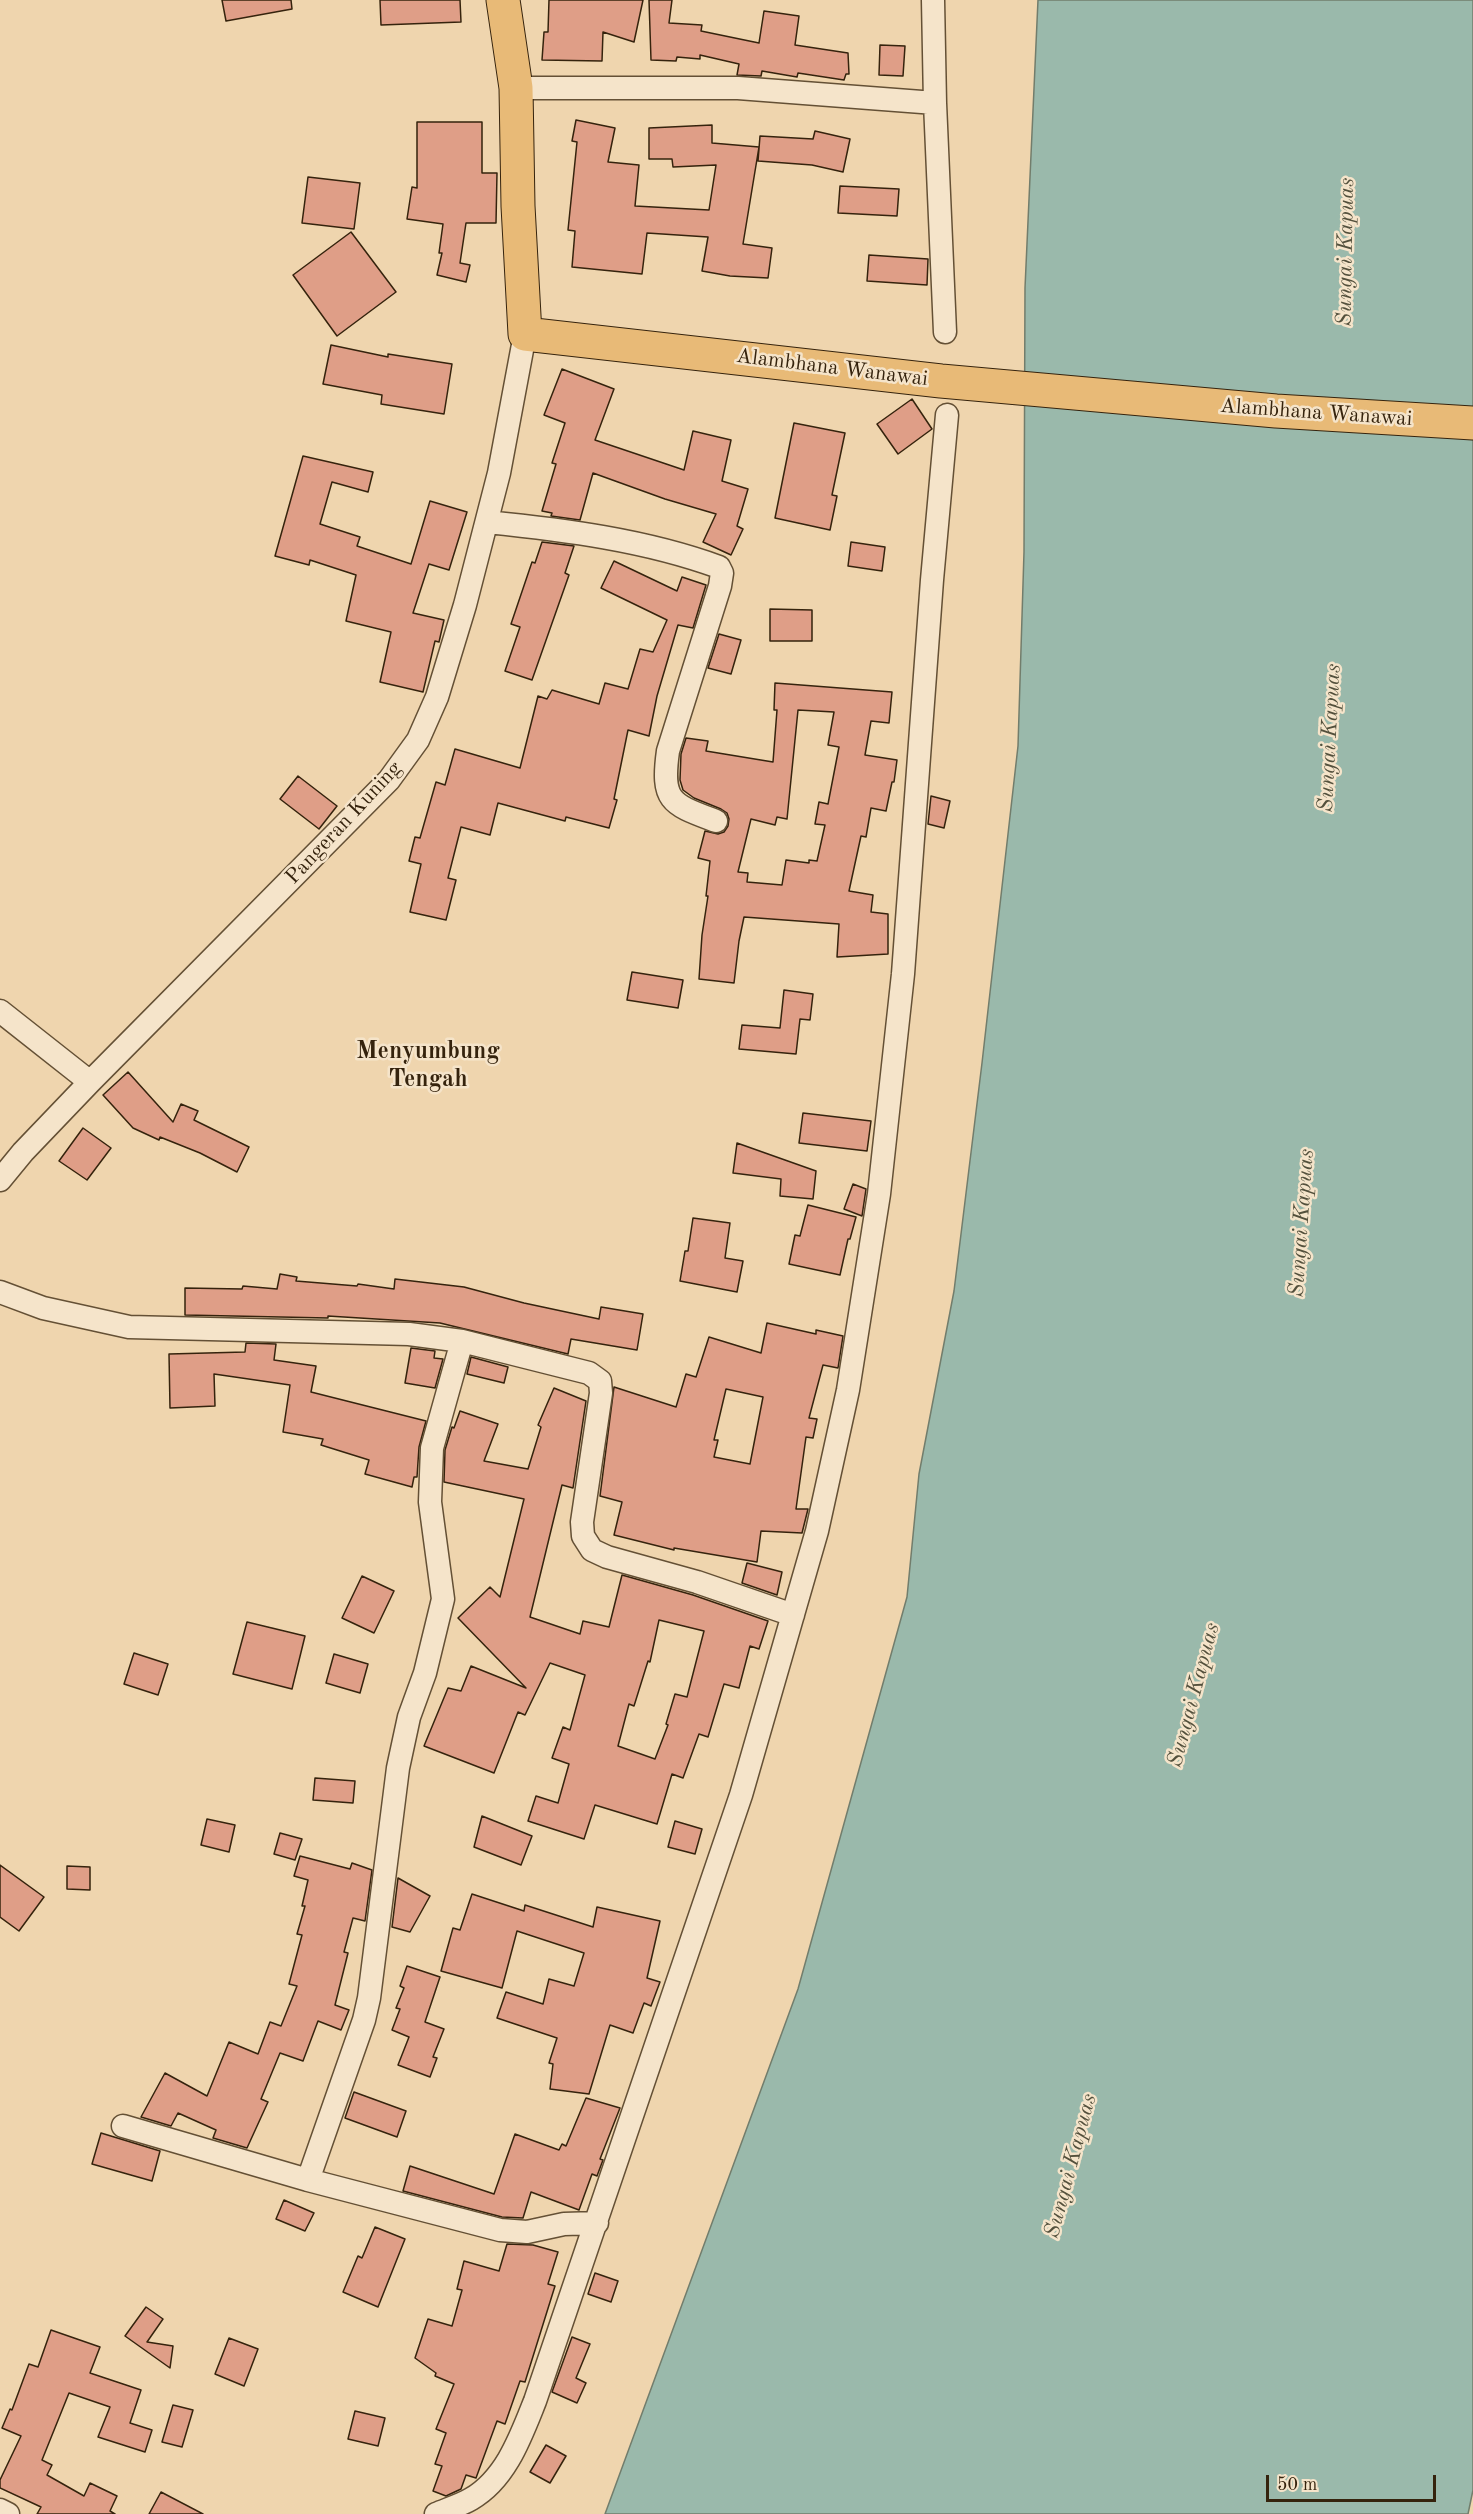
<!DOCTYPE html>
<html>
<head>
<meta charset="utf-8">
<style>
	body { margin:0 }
	#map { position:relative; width:1473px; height:2514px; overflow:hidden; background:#efd5ae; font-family:"Old Standard TT",serif }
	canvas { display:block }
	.scale { position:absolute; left:1266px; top:2475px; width:170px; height:27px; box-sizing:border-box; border:3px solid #35230d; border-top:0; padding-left:8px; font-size:18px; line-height:21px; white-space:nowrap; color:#35230d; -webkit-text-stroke:4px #f5e4ca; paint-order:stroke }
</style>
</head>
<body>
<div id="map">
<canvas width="1473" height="2514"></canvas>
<div class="scale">50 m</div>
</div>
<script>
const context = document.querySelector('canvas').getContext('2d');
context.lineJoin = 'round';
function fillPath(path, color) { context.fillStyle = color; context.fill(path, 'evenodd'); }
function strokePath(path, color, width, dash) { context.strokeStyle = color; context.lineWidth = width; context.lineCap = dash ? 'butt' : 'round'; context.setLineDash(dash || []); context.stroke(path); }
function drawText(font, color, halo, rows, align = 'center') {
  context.font = font + ' "Old Standard TT",serif'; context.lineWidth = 5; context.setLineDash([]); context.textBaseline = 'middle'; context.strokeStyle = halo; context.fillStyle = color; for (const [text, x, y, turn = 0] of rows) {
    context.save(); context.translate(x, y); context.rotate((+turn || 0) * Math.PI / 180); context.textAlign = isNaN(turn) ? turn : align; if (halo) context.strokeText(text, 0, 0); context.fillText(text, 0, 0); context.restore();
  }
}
const water = new Path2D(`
	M1038,0h435v2490l-5,24h-863l193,-525 109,-392 12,-123 35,-183 28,-228 36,-317 6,-194 1,-264z`);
fillPath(water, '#9ab9ab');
strokePath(water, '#727d6c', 1.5);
const building = new Path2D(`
	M222,0h69l1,9 -66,12z
	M380,0h80l1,22 -80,3z
	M549,0h94l-9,42 -31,-10 -1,29 -60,-1 2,-28h4z
	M649,0h23l-3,23 33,2 -1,6 58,12 5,-32 35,5 -4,29 53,8 1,21h-3l-2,6 -46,-7 -1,4 -35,-6 -1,5 -24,-1 2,-11 -39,-9v4l-23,-2 -1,4 -25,-1z
	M880,45l25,1 -2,30 -24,-1z
	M576,120l39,8 -7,34 31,3 -4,41 74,4 7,-45 -43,2 -1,-8h-23v-31l63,-3v18l47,4 -16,97 29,4 -4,30 -38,-2 -28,-5 6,-34 -61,-4 -5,41 -70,-7 3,-36 -7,-1 9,-88 -5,-1z
	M417,122h65v51h15l-1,50h-30l-6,40 10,2 -4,17 -29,-7 5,-22h-3l4,-29 -36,-5 5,-32 5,1z
	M815,131l35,8 -7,33 -31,-7 -54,-4 2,-25 53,3z
	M308,177l52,6 -6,46 -52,-6z
	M840,186l59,3 -2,27 -59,-3z
	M351,232l45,60 -59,44 -44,-61z
	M869,255l59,4 -1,26 -60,-4z
	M331,345l57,12v-3l64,10 -8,50 -63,-10 1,-9 -59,-11z
	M562,369l52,20 -19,51 89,30 9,-39 38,9 -9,41 26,8 -11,37 6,3 -12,26 -28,-13 13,-28 -51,-15 -72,-26 -13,47 -29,-4 1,-3 -10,-2 14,-47 -4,-1 13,-40 -21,-8z
	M912,399l20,30 -34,25 -21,-30z
	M794,423l51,10 -13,62 5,1 -7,34 -55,-12z
	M303,456l70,16 -5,20 -36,-10 -12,42 40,13 -3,9 54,18 19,-63 37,11 -18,58 -20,-6 -16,49 31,7 -5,22 -4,-1 -12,51 -43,-10 11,-50 -45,-11 10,-46 -46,-15 -1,5 -34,-9z
	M542,542l32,4 -9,27 4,2 -37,105 -27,-9 15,-44 -9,-3 21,-62 3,1z
	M851,542l34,5 -3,24 -34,-5z
	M614,561l63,30 5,-14 24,8 -13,43 -15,-3 -21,71 -8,40 -21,-6 -14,69 3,1 -8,28 -43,-11 -1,4 -67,-18 -8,32 -29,-8 -13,51 8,2 -10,40 -36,-8 11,-48 -12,-3 6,-24 5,1 16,-56 9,3 10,-36 65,19 18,-72 9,3 5,-9 47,14 6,-21 23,6 12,-40 13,3 14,-32 -66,-32z
	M770,609l42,1v31h-42z
	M719,634l22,6 -10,34 -23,-6z
	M775,683l117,9 -3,31 -18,-2 -6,34 32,5 -3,22h-2l-6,29 -15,-3 -5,29 -5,-1 -12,55 24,4 -2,17 17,2v40l-51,3 2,-33 -95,-7 -5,24 -5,42 -35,-4 3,-44 6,-39h-2l4,-35 -12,-3 7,-27 13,3 6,-2 4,-6 1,-7 -2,-6 -6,-4 -27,-11 -11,-8 -3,-10 1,-26 5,-16 22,3 -2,10 67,11 4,-52h-3zM798,710l36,2 -6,33 11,2 -11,57 -9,-2 -4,22 10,1 -8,36 -8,-1v3l-23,-3 -4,25 -35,-3 1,-9 -10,-1 13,-53 24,6 2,-8 10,2z
	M298,776l39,30 -18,23 -39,-30z
	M931,796l19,5 -6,27 -16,-4z
	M632,972l51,8 -5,28 -51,-8z
	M784,990l29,4 -3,26 -10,-1 -4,35 -57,-5 3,-24 38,3z
	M128,1072l45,50 8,-18 17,7 -4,9 55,27 -12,25 -37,-19 -40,-16 -1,3 -26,-12 -30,-33z
	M803,1113l68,8 -4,30 -68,-8z
	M83,1128l28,20 -24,32 -28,-19z
	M737,1143l79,28 -3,28 -33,-3 1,-17 -48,-6z
	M853,1184l13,5 -4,27 -18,-7z
	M808,1205l48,12 -6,22h-2l-8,36 -51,-11 6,-29 5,1z
	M693,1218l37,5 -5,35 18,3 -6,31 -57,-11 5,-30h3z
	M280,1274l17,3 -1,4 61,5 1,-2 36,5 1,-10 69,8 60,16 75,16 2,-12 42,7 -6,36 -66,-11 -3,15 -128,-31 -112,-7v2l-143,-3v-27l57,1 1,-3 34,3z
	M767,1323l49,11v-4l27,6 -5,32 -15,-3 -14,53 8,1 -4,19 -7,-1 -10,72h12l-6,24 -41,-2 -4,31 -83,-14v2l-60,-15 8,-33 -22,-6 14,-109 62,20 10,-33 10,3 13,-40 52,16zM726,1389l37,8 -13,67 -36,-7 4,-17h-4z
	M246,1343l30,1 -2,16 42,6 -5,26 115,29 -7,26 -2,30h-3l-2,10 -47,-13 4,-14 -48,-15 2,-6 -40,-7 7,-47 -76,-11 1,32 -45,2 -1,-54 76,-2z
	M411,1348l24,3 -1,7 9,1 -8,29 -30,-5z
	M471,1357l37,10 -4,16 -37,-9z
	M554,1388l32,13 -13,87 -11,-3 -32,132 50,17 3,-13 26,6 13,-52 71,20 75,26 -9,28 -9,-3 -11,42 -15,-4 -16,53 -9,-3 -16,44 -11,-4 -15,50 -62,-19 -11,34 -56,-18 8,-25 22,7 11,-39 -17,-6 11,-31 7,3 15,-55 -35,-12 -25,52 -7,-3 -24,61 -70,-27 24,-58 13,3 10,-25 55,22 -68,-70 32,-31 10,10 24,-98 -80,-17 1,-32 7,-23 2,1 6,-17 38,13 -14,37 44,8 13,-42 -3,-2zM659,1620l45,11 -17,66 -12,-3 -9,30 2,1 -13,34 -37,-13 11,-42 5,2 14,-45 2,1z
	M747,1563l35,9 -5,23 -35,-12z
	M362,1576l32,15 -20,42 -32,-15z
	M247,1622l58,14 -13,53 -59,-15z
	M134,1653l34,11 -10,31 -34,-11z
	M334,1654l34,10 -8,29 -34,-10z
	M315,1778l40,3 -2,22 -40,-3z
	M482,1816l50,20 -11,29 -47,-18z
	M207,1819l28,6 -6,27 -28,-7z
	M675,1821l27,8 -7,25 -27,-7z
	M280,1833l22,6 -7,21 -21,-6z
	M300,1856l50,13 2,-6 20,7 -7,51 -12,-3 -9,34 4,1 -13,52 14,5 -8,20 -23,-9 -15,40 -23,-8 -19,46 7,3 -21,46 -34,-10 3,-8 -38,-17 -7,13 -30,-9 24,-44 42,23 22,-54 29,12 12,-32 11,4 16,-40 -8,-2 13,-49 -5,-1 8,-28h-3l6,-26 -14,-4z
	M0,1865l44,32 -25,34 -19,-14z
	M67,1866l23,1v23l-23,-1z
	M398,1878l32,18 -20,36 -18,-5z
	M472,1894l52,17 1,-6 68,22 4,-20 63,14 -13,57 13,4 -9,24 -7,-3 -11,30 -23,-8 -21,69 -39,-5 3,-25 -4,-1 8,-25 -60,-20 9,-26 37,12 6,-25 25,7 10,-33 -67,-22 -15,57 -61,-17 12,-43 7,2z
	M407,1966l33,11 -15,45 19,7 -11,28 4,1 -7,19 -32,-12 11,-28 -17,-7 8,-21 -4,-1 8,-20 -4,-2z
	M354,2092l52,19 -9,26 -52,-19z
	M586,2098l34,10 -20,51 3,1 -6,16 -5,-2 -13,36 -48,-18 -8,26 -21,-1 -99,-26 7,-25 84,28 21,-60 44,16 3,-6 4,2z
	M101,2133l59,18 -8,30 -60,-17z
	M284,2200l30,13 -9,18 -29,-12z
	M375,2227l30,12 -27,68 -35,-15 15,-36 4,2z
	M507,2244l26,1 25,7 -10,32 7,2 -30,96 -5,-1 -15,43 -8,-3 -21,57 -10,-3 -5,14 -15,7 -13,-5 9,-25 -7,-2 11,-31 -10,-4 18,-45 -19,-8 1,-3 -21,-15 13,-39 24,7 10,-36 -5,-1 7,-28 35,10z
	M595,2273l23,8 -7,21 -23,-8z
	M146,2307l17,12 -16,23 26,4 -3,22 -45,-32z
	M51,2330l49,17 -10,26 51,17 -11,33 22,7 -7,22 -47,-15 12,-30 -41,-14 -27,67 10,5 -5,10 37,21 6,-13 27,13 -7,15 5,3h-78l4,-7 -41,-19v-8l21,-44 -19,-8 8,-19 2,1 17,-46 9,3z
	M572,2337l18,7 -14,34 10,5 -9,20 -25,-11z
	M229,2338l29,11 -14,37 -29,-12z
	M173,2405l20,5 -11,37 -20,-5z
	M355,2411l30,7 -7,28 -30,-7z
	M546,2445l20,11 -16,27 -20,-11z
	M161,2492l42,22h-54z`);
fillPath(building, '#df9e87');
strokePath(building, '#35230d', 1.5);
const street = new Path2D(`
	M933,0l2,103 10,229
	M516,88h222l197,15
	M487,522c78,8 158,18 232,45l3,6 -2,13 -52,165c-7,51 3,53 48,70
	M0,1011l90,71
	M0,1180l23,-28 67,-70 299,-302 29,-40 19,-43 28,-92 34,-132 26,-139
	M0,1292l43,16 86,19 280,7 53,7 127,32 11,8 1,12 -19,129 1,14 9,14 15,7 90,25 96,33
	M123,2126l185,54 192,50 27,2 37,-8 33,-1
	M308,2180l56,-160 5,-22 29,-230 11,-51 16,-44 18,-74 -13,-97 2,-54 30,-107
	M0,2510l8,4
	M436,2514c12,-5 25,-9 35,-15 35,-20 50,-63 64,-98l206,-606 76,-264 31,-141 31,-196 24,-220 29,-394 15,-165`);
const primary = new Path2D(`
	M503,0l13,88 2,118 7,128 416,47 335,30 197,12`);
strokePath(street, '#645035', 25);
strokePath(primary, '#35230d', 35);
strokePath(street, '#f5e4ca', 22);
strokePath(primary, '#e8ba77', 33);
drawText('21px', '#35230d', '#f5e4ca', [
	["Alambhana Wanawai",832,368,7],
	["Alambhana Wanawai",1316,413,4],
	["Pangeran Kuning",344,823,-47]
]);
drawText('italic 22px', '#53503c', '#f5e4ca', [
	["Sungai Kapuas",1346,252,-89],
	["Sungai Kapuas",1330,738,-87],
	["Sungai Kapuas",1302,1223,-86],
	["Sungai Kapuas",1194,1695,-75],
	["Sungai Kapuas",1071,2166,-75]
]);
drawText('bold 24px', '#35230d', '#f5e4ca', [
	["Menyumbung",428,1052],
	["Tengah",428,1080]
]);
</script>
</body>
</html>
